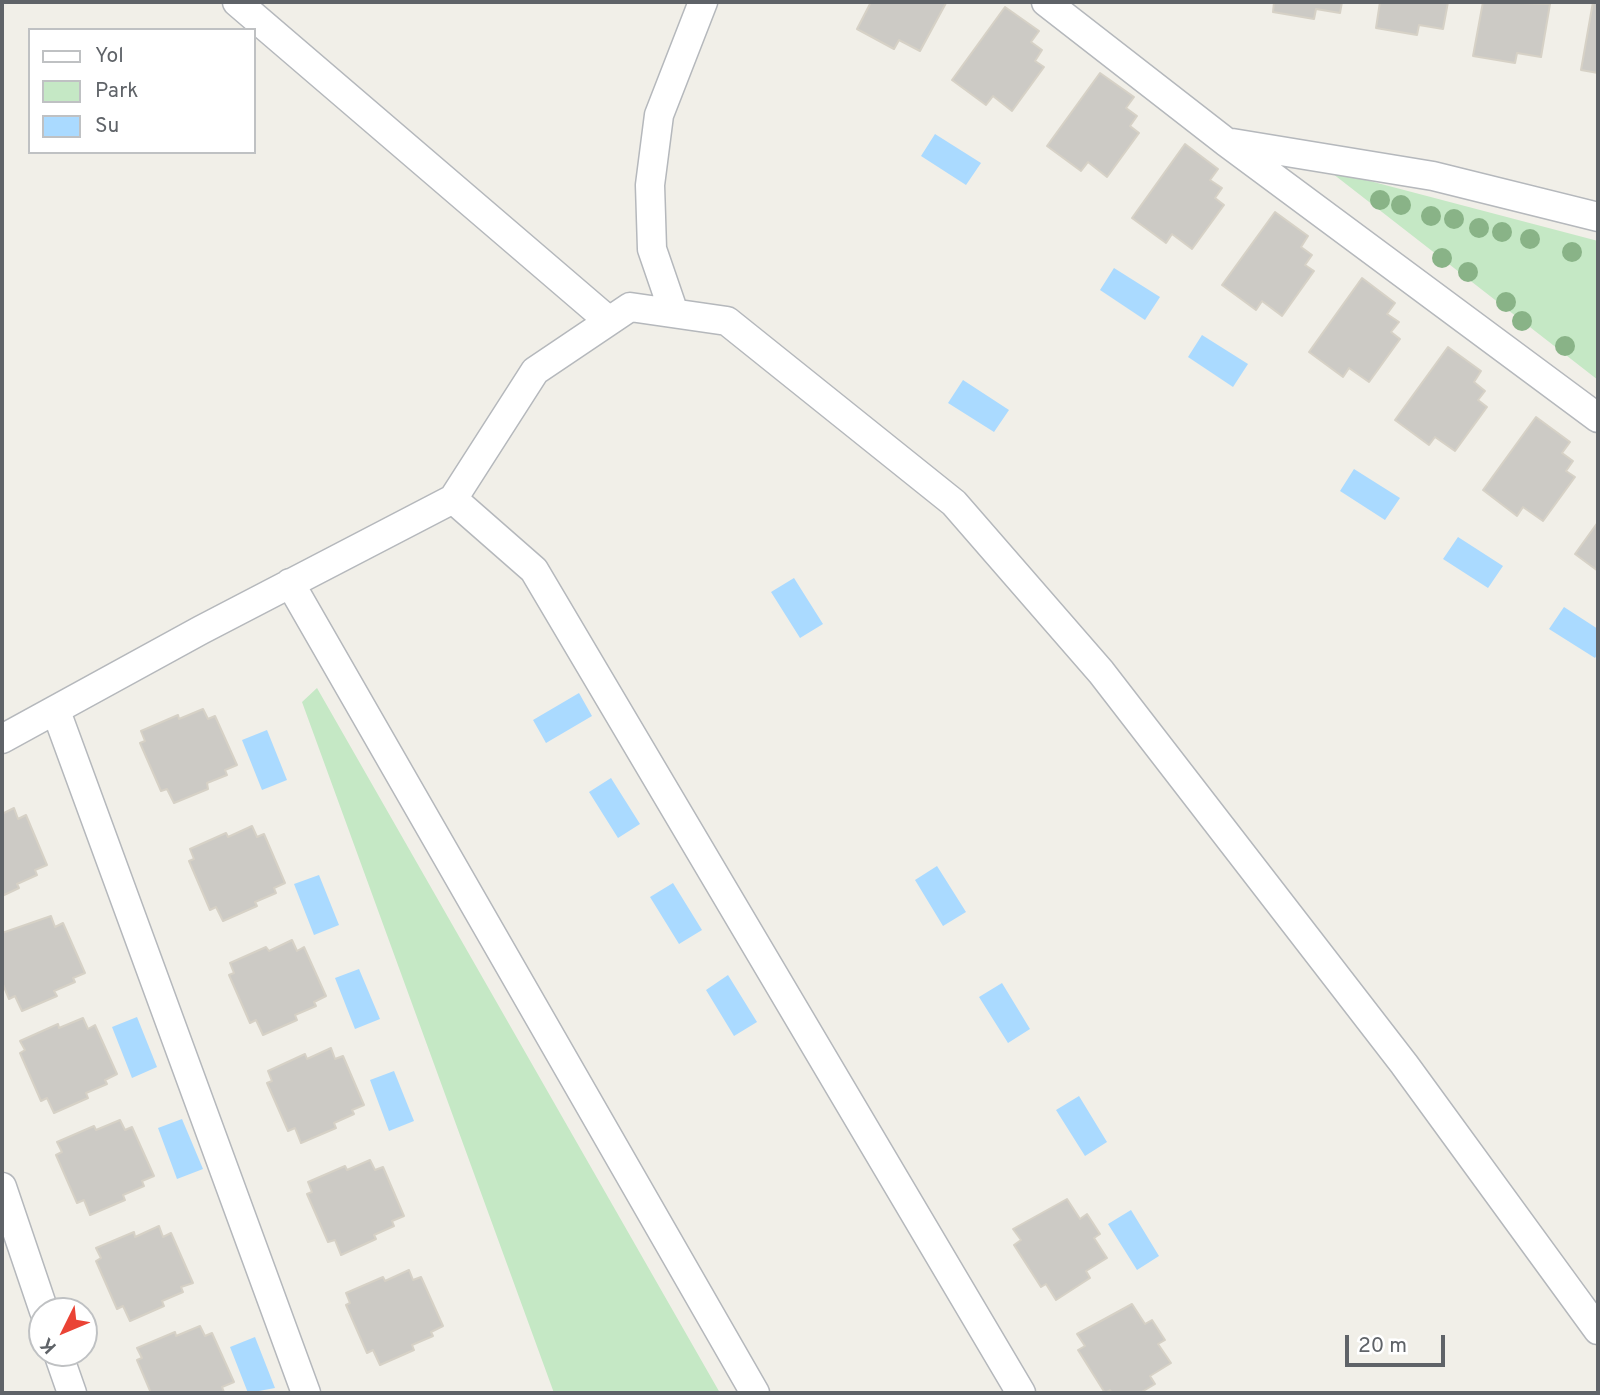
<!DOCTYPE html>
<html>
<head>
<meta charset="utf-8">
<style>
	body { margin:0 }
	#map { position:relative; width:1600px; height:1395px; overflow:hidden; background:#f1efe8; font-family:Overpass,sans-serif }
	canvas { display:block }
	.frame { position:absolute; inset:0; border:4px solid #5f6368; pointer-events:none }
	.legend { position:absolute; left:28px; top:28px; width:228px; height:126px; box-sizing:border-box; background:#fff; border:2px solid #bfc1c3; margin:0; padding:9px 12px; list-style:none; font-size:21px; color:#5f6368 }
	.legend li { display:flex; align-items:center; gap:14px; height:35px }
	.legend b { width:35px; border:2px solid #bfc1c3 }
	.north { position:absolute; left:28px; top:1297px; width:70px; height:70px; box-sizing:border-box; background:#fff; border:2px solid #bfc1c3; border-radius:50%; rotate:227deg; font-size:19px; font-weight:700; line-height:28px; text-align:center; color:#5f6368 }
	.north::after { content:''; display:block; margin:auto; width:24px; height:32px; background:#ea4335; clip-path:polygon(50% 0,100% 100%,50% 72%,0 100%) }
	.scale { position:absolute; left:1345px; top:1335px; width:100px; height:32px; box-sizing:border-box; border:4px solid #5f6368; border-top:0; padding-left:9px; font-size:21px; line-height:24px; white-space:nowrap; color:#5f6368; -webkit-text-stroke:5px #fff; paint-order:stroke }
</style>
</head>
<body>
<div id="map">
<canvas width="1600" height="1395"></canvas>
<div class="frame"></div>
<ul class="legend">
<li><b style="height:9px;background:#fff"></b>Yol</li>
<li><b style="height:19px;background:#c5e8c5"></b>Park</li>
<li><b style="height:19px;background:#aadaff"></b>Su</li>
</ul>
<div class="north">K</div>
<div class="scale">20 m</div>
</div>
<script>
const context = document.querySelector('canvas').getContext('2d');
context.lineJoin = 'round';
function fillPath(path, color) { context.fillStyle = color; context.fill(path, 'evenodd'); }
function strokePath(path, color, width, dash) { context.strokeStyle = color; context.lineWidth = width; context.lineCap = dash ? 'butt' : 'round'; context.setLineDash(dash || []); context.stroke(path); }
fillPath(new Path2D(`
	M1328,170l270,71v139z
	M317,688l403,705h-166l-252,-691z`), '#c5e8c5');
fillPath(new Path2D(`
	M935,134l46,29 -15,22 -45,-29z
	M1114,268l46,29 -15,23 -45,-30z
	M1202,335l46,29 -15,23 -45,-30z
	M963,380l46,30 -15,22 -46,-29z
	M1354,469l46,29 -15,22 -45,-29z
	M1458,537l45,29 -15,22 -45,-29z
	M794,578l29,46 -23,14 -29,-46z
	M1564,607l34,22v24l-3,5 -46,-29z
	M579,693l13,23 -46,27 -13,-23z
	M267,730l20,50 -25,10 -20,-50z
	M611,778l29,46 -22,14 -29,-46z
	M937,866l29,46 -23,14 -28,-46z
	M319,875l20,50 -25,10 -20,-51z
	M673,883l29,47 -23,14 -29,-47z
	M359,969l21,50 -25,10 -20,-51z
	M728,975l29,47 -23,14 -28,-46z
	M1002,983l28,46 -22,14 -29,-46z
	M137,1017l20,50 -25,11 -20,-51z
	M394,1071l20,50 -25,10 -19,-51z
	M1079,1096l28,46 -22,14 -29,-46z
	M182,1119l21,50 -26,10 -19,-51z
	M1131,1210l28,46 -22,14 -29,-46z
	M255,1337l20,51 -27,5 -18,-46z`), '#aadaff');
const building = new Path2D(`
	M871,2h72l3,1 -26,48 -21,-11 -5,9 -37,-20z
	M1274,2h68l-2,11 -24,-4 -2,10 -41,-7z
	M1380,2h68l-5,27 -24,-4 -2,10 -41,-7z
	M1483,2l67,2 -9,53 -24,-4 -2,10 -42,-7z
	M1593,2h5v71l-17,-3z
	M1005,7l34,24 -8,11 11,8 -7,11 9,6 -32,44 -19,-15 -7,9 -34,-25z
	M1100,73l34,24 -8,11 11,8 -7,10 9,7 -32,44 -19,-15 -7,9 -34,-25z
	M1185,144l33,25 -8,11 12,8 -7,10 9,7 -32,44 -20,-15 -6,9 -34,-25z
	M1275,212l33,24 -7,11 11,8 -7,10 9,6 -32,45 -20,-15 -6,9 -34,-25z
	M1362,278l33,25 -8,11 12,8 -8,10 9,7 -31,43 -20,-14 -6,9 -34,-25z
	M1448,347l33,24 -7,11 11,9 -7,9 9,7 -32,44 -20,-14 -6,8 -34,-25z
	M1536,417l34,25 -8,11 11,8 -7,10 9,6 -32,44 -20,-14 -6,9 -34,-26z
	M1598,522v49l-23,-17z
	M203,709l5,10 7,-3 22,49 -12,5 2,5 -20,8 1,6 -34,14 -7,-14 -6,2 -21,-48 5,-2 -4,-10 37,-16 1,4z
	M14,808l4,11 8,-4 21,50 -12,5 2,5 -20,9 2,4 -17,8v-82z
	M252,826l5,11 7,-3 21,49 -11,5 2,5 -21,9 2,4 -34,15 -7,-14 -6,3 -21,-49 5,-2 -4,-10 36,-16 2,4z
	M51,916l4,11 8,-4 22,50 -12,5 2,4 -21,9 3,5 -35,15 -7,-15 -6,3 -7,-17v-49z
	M292,940l5,11 7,-4 22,49 -12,6 2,4 -21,9 2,5 -34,15 -7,-15 -6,3 -21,-48 5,-2 -4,-10 36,-16 3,4z
	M83,1018l5,11 7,-4 22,49 -12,6 2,4 -21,9 2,5 -34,15 -7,-15 -6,3 -21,-48 5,-3 -5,-9 38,-17 1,4z
	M331,1048l4,11 8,-3 21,49 -12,5 2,4 -20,9 2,5 -35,15 -6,-15 -7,3 -21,-48 5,-2 -4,-10 37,-17 2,5z
	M120,1120l5,10 7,-3 22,49 -12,5 2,5 -21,9 2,5 -35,15 -6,-15 -7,3 -21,-48 6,-3 -5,-10 37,-16 2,4z
	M370,1160l5,10 8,-3 21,49 -12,5 2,5 -20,9 2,4 -35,16 -6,-15 -7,2 -21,-48 5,-2 -4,-10 37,-16 2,4z
	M1067,1199l13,20 7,-5 13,20 -6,4 13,20 -21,13 4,7 -34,22 -10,-16 -5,3 -27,-42 7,-5 -8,-11z
	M159,1226l4,11 8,-4 22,50 -12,4 2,5 -21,9 2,5 -34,15 -7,-15 -6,3 -21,-48 5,-3 -5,-10 38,-16 1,5z
	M409,1270l4,10 8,-3 22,49 -12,6 2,4 -21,9 2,5 -34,15 -7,-15 -6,3 -21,-48 4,-2 -4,-10 37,-16 2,4z
	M1132,1304l13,20 7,-4 13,20 -7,4 13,19 -21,13 5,8 -15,9h-28l-2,-3 -5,3 -27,-43 7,-4 -8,-12z
	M200,1326l5,10 7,-3 22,49 -12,5 2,5 -3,1h-70l-14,-33 5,-2 -5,-10 38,-16 1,4z`);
fillPath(building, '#cccac5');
strokePath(building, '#d6d1c6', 2);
const street = new Path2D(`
	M237,2l372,319
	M1046,2l180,140 372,276
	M1232,143l201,33 165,41
	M674,313l-22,-64 -2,-64 9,-70 44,-113
	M453,499l81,71 487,823
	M290,583l465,810
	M56,711l250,682
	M2,739l199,-109 252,-131 82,-128 95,-64 97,14 227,182 147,169 303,392 194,266
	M2,1187l42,124
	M58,1353l14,40`);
strokePath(street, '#b5b8bc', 31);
strokePath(street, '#fff', 28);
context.fillStyle = '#89b387';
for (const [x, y] of [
	[1380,200],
	[1401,205],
	[1431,216],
	[1454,219],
	[1479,228],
	[1502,232],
	[1530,239],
	[1572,252],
	[1442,258],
	[1468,272],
	[1506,302],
	[1522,321],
	[1565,346]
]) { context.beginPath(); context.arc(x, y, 10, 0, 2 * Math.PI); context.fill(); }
</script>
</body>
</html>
